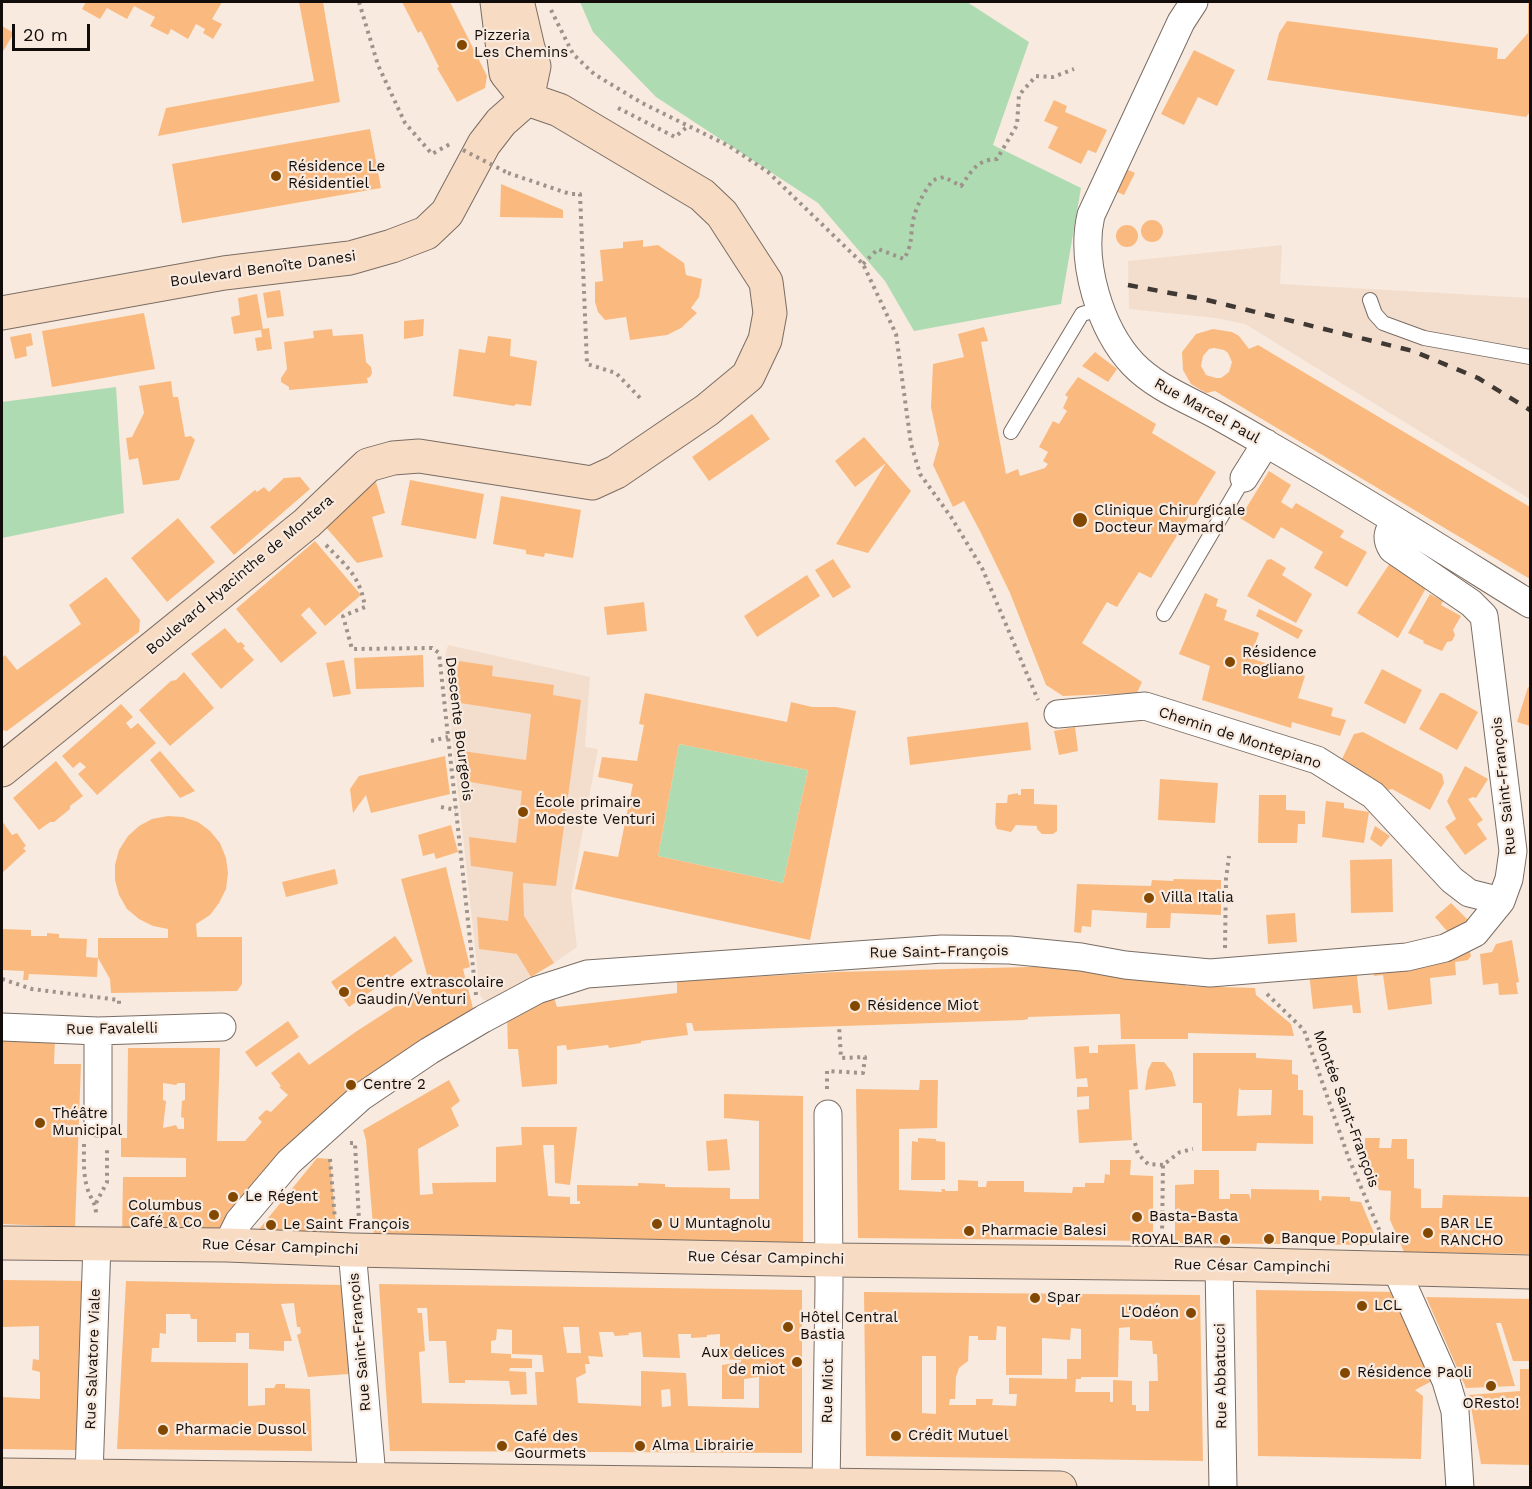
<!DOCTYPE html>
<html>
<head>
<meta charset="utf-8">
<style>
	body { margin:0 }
	#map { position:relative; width:1532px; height:1489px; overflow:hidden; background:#f8eadf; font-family:"Work Sans",sans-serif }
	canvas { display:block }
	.frame { position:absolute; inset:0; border:3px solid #120d0a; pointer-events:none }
	.scale { position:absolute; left:12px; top:24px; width:78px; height:27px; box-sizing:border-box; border:3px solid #120d0a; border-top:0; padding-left:8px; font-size:18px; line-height:21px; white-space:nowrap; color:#120d0a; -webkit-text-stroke:4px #f8eadf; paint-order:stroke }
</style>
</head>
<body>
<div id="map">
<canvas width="1532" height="1489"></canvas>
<div class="frame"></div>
<div class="scale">20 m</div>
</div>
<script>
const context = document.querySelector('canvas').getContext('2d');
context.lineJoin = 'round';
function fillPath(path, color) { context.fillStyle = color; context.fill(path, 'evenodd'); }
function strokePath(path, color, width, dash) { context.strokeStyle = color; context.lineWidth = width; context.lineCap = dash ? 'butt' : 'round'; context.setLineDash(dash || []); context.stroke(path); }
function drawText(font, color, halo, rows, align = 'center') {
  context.font = font + ' "Work Sans",sans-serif'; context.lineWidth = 4.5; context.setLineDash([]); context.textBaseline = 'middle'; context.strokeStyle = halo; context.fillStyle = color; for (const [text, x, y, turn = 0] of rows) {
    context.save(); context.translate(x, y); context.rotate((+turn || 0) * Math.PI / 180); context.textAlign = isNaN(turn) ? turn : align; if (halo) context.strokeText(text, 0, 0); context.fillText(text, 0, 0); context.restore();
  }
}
fillPath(new Path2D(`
	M1282,245l-2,39 250,14v201l-285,-175 -29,-6 -87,-9 -1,-48z
	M448,645l142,32 -5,70 13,2 -27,146 6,52 -23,16 -67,38 -5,-2 -2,-5 -36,-333z`), '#f3dece');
fillPath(new Path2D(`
	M580,2h387l62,40 -36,103 88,43 -20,116 -147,27 -29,-50 -67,-78 -162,-106 -63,-65z
	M116,387l8,126 -122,25v-136z
	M679,744l129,26 -25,113 -125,-27z`), '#afdbb2');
fillPath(new Path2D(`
	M86,2h136l-10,17 10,5 -9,15 -10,-6 2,-4 -9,-5 -8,15 -17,-10 -3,6 -18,-9 5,-9 -21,-11 -7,13 -20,-11 -7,11 -18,-10z
	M299,2h24l17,100 -182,34 8,-28 148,-27z
	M402,2h48l37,74 -2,12 -28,14 -20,-34 2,-1 -18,-36 -3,2z
	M1528,2h2v110l-4,5 -259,-37 12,-47 8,-12 211,27 -1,11h8l23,-26z
	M2,26l12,7 -12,20z
	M1194,50l41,20 -18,36 -19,-9 -14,28 -23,-11z
	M1054,100l13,6 -2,6 42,18 -11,23 -8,-3 -7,14 -33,-16 10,-21 -14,-6z
	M370,129l11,59 -199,35 -10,-59z
	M1124,168l11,5 -11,22 -11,-5z
	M501,184l62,26v8l-63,-1z
	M1141 231a11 11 0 1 1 22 0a11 11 0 1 1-22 0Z
	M1116 236a11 11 0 1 1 22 0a11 11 0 1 1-22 0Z
	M643,240v7l15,-2 26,18 2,12 16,4 -3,18 -8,11 6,5 -16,15 -14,7 -37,5 -4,-23 -21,3 -7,-8 -3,-10v-20l8,-1 -3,-31 23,-2v-6z
	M280,290l4,26 -17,2 -4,-25z
	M257,294l6,35 6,-1 3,21 -15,2 -2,-13 7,-1 -1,-7 -27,4 -3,-17 9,-2 -2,-17z
	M144,313l11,56 -103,18 -10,-56z
	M424,319l-1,17 -19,3v-18z
	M984,327l4,14 -7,1 25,132 12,-5 2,7 25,-8 3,-4 -5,-3 5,-9 -9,-5 14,-26 6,3 8,-13 -4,-3 5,-11 -3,-2 13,-18 78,47 -4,9 64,39 -65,106 -12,-6 -22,35 -10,-5 -25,41 60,39 -5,11 -74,3 -17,-11 -36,-92 -29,-60 -17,-32 -11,6 -20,-42 6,-21 -8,-37 2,-43 31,-7 -6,-23z
	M332,329l1,7 30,-2 3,28 5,5 1,6 -2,4 -3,1 1,5 -79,7v-3l-8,-5v-4l6,-9 -3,-27 30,-4 -1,-7z
	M1213,329l19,3 7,4 10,13 9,-4 272,162v72l-315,-188 -9,2 -15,-9 -8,-14 -1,-18 14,-18zM1214,348l10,2 4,3 4,9 -3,10 -8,6h-5l-10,-3 -5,-9 2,-10 6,-7z
	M31,333l2,12 -7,2 1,9 -12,3 -5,-22z
	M488,336l23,3 -1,17 27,5 -6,45 -15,-2 -2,2 -61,-10 6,-47 26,4z
	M1095,352l22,17 -9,13 -26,-16z
	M171,381l2,16h5l7,40 6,-1 4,4 -16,40 -36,5 -5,-27 -9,2 -3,-22 6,-1 12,-24 -5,-27z
	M752,414l18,25 -61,42 -17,-24z
	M864,437l47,54 -43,62 -32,-9 50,-81 -31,24 -20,-26z
	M1269,471l22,14 -10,17 11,7 4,-6 48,28 -4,6 27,15 -20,35 -33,-19 9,-16 -42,-25 -7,12 -34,-21z
	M300,477l10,12 -76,66 -24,-28 45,-37 2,2 7,-5 5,5 15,-14z
	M410,480l74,14 -8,45 -75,-14z
	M376,482l9,31 -13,4 11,40 -26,6 -33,-38z
	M501,496l80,14 -8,48 -28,-5 -1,4 -18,-3v-4l-33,-6z
	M178,518l37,44 -48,40 -36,-44z
	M315,541l46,54 -36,31 -16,-19 -8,8 16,18 -36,30 -45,-54z
	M833,559l18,28 -18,11 -18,-28z
	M1271,559l15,9 -4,7 30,19 -16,29 -49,-27 20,-36z
	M1390,563l36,25 -28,50 -41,-25z
	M807,575l13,21 -63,41 -13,-21z
	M106,577l34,43 -1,12 -132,99 -5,-1v-72l3,-3 12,15 64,-46 -12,-19z
	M1205,593l13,6 -2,7 11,4 -3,10 35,13 -9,25 55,18 -7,22 35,10 -2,8 15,4 -6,16 -48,-14 -1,6 -89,-28 8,-34 -31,-12z
	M1430,594l13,7 -2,4 20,11 -8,14 2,5 -3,6 -5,1 -5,9 -19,-8 1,-2 -16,-8z
	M644,602l3,29 -40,4 -3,-28z
	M1259,609l44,21 -5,9 -42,-23z
	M225,628l13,15 3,-1 4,4 -2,2 11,12 -33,29 -30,-35z
	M423,655l1,32 -68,2 -2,-31z
	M344,660l7,34 -18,3 -7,-34z
	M459,661l34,5 -1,10 62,9 -1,10 28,5 -25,186 -33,-3 1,33 30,47 -23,14 -14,-23 -38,-5 -2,-32 31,4 5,-49 -42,-6 -2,-29 47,6 6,-52 -57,-10 -3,-30 64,9 5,-46 -71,-11 -3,-32z
	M1382,669l40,21 -17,34 -41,-21z
	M184,672l30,36 -44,38 -31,-36 32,-29 5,-1z
	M1528,687l2,1v38l-13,-4z
	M645,693l142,29 4,-20 21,5h24l20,4 -46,229 -235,-51 9,-38 34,6 15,-73 -35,-7 4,-20 35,4 7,-36 -5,-1zM679,744l129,26 -25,113 -125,-27z
	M1440,693h4l34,19 -21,38 -38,-21z
	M121,704l12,13 -7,6 5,6 7,-6 18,20 -59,52 -19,-21 8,-7 -6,-5 -7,6 -11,-12z
	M1028,722l3,28 -121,15 -3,-28z
	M1075,727l3,24 -19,4 -5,-24z
	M1363,732l79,42 2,9 -14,27 -38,-21 -3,1 -11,-5v-3l-37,-21 13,-27z
	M160,751l35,40 -15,7 -30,-38z
	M445,756l5,38 -79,19 -5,-18 -13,18 -3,-24 9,-13z
	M56,761l27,35 -13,10v3l-16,13h-4l-11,8 -26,-32z
	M1465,766l23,13 -12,19 -3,-1 -5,2 15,21 -6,4 10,15 -22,16 -20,-28 11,-8 -9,-18z
	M1160,779l58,4 -3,40 -57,-3z
	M1021,789h13v15l23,1v26l-4,3h-11l-5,-5v-3l-21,-1 -5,7 -14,-3 -2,-5 1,-21h11l1,-8 10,-2v2h3z
	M1259,795h27v15l19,1v13h-7l-1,19h-39z
	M1326,801l18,2v5l25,4 -5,31 -42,-6z
	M168,816l15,1 15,5 12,9 10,12 6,15 2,15 -2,16 -7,14 -9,12 -14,9 1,13h45v47l-5,7 -126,2 -1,-14 -12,-21v-20h70v-9l-15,-3 -14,-7 -12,-10 -8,-14 -4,-15v-15l4,-15 9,-14 11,-10 13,-7z
	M2,821l10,14 5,-2 9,13 -3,2 3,3 -24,22z
	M451,825l7,27 -22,7 -2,-6 -11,3 -5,-21z
	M1375,826l15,10 -9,11 -11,-8z
	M1392,859l1,53 -42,1 -1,-53z
	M446,867l24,100 -7,2 11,43 -257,223 -95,1 1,-59h63v-19l-65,-1v-19h6l1,-90h92l-3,93h28l17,-19 -4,-4 8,-8 5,2 17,-17 -9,-8 2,-1 -10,-13 28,-21 10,13 48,-34 62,-40 5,9 9,-3 -32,-118zM163,1083l13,2 2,-2h7v17l-3,1 -1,16 3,1v11h-6l-2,-4 -13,3 3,-27 -3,-1zM173,1201h14v11h-5v-2l-9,2z
	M335,869l3,15 -52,13 -4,-15z
	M1174,879l47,1v35l-50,-2 -1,15h-24l1,-15 -55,-3 -1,17 -9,-1 -1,7 -7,-1 3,-48 74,2 1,-6 21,1z
	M1451,903l19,19 -18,15 -17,-20z
	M1295,913l2,29 -29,2 -2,-29z
	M2,929l29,1v6h16v-3l12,1v4l28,1 -1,18 12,1 -1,19 -68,-3 -1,6h-5l1,-9 -22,-1z
	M395,936l18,25 -64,46 -18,-25z
	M1512,940l7,42 -3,1 2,11 -19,1 -1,-12 -15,2 -3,-31 12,-2 4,-8z
	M1468,944l3,12 -3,4 -13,2 1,13 -26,3 2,26 -44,6 -5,-35 -9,1 -2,-13z
	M1027,967h89l-1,10 71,-2v11l69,2 1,7 35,29 3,12 -106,-3v6h-67l-1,-25h-4l-88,3v2l-4,1 -330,11 -2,-8h-6l2,12 -47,6v2l-32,5 -1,-3 -41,5 -1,-5 -9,1v38l-35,3 -4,-38h-10l-1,-36 46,-18 4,12 120,-14v-12l160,-9z
	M1356,967l5,46h-8l-1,-8 -39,4 -4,-37z
	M288,1021l11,16 -43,30 -11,-15z
	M2,1036l53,2 -1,26h27l-6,163 -73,-3z
	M1135,1044l3,45 -9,1 3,50 -53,3 -2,-33 12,-1v-13l-12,1v-10h11l-1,-9 -11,1 -2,-32 15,-1v7h9v-8z
	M1193,1053h63v5l36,2v14l6,1v15h5v25l10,1v28l-56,-1 -1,8h-54v-48h-9zM1239,1088l2,2h31l-1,25 -34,1z
	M1152,1062h12l8,10 4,14 -31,4 3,-20z
	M449,1080l11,21 -9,7 8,18 -41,23 2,46 13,-1 -1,-11 64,-1v-35l26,-2 -1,-18h56l-7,58 -15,-2 -1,-38h-11l5,51 22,1v7h10v-3h-3v-16l61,1v-3l27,1v3l65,1v11h29v-78l-35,-3v-24l79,2v147l-429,-5 -8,-98 -3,-10z
	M920,1080h18l-1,48 -38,1v61l43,2 -1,-3h4v2h13v-11l20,1v6h8l1,-6h37v11l48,1 1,-6h12v-4h19l1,-9 5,1v-15h21l-1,15 23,1v65l-295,-3 -2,-149 63,1z
	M918,1138l18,1v2l9,1v38h-34l1,-39 6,1z
	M1365,1138h15l-1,10h12l1,-9h15v20h7v29l7,1v19h21l1,-13 87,2v57l-126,-2 -14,-32 1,-29 -12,-1 -16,-43h2z
	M727,1139l3,31 -22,1 -2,-30z
	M317,1158l13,1 7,78 -78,-5 1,-4z
	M1194,1170h25v29h11v-5h19l2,6v-11l68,1v10l2,1 1,-5 28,1v4l11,1 18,43 -204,-2v-58l19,-1z
	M2,1280l84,1 -10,169 -74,-1v-52l38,2v-27l-8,-2 1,-11 6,1v-34l-37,1z
	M126,1281l217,4 6,89 -41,3 -11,-42 4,-2 -1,-6h-3l-3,-24 -13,1 11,37h-8v10l-35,-2v-16h-13v9h-39v-23h-6l-1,-5h-24v20l-6,-1 -1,15h-7l-1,14 97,1v43l17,-1v-17h9l2,-4h9v4l25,1 2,62 -195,-2z
	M379,1284l423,6v163l-412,-2zM417,1308h10l2,33h17l3,42h16v-3l44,1 2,14 16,-1 -1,-22 -17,-1 1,-3h22v-9l-21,-1v-4l-20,-1v-12l5,-1 1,-11 15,1v24l30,1 2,17h-9l2,33 -115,-2 -3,-51 6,-1 -3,-38h-4zM563,1327h16l2,26h-14zM599,1332h14l2,4 14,-1 -1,-2 13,-1 2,25 37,1 -2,-24h13v4l16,-1v-2l13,-1v25l21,1v2l-19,3v34h22v-20l15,-2v31l-71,-2 -2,-33 -45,-2v35l-63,-3 -2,-25 10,-5 -1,-9h5l-2,-8 15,1zM670,1389l1,17 -9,1 -1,-17z
	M1256,1290l144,2 34,88 -19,10 8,6 -2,63 -163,-3z
	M864,1292l336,3 3,166 -337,-5zM997,1326l9,1v48h36v-37l28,2 1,-12 10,1v30h-14v20l-58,-1v16h8l-1,12 -24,-1 1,-6h-17v6h-27l1,-6h5l1,-22 3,-9 9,-7 1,-25h9v4h18zM1130,1327v13l22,1 1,13h4l1,27h-9v30h-13v-6h-4v-24l-19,-1v22h-3v-10h-35l1,-13h5v-2h37l1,-49zM922,1356h14v58l-14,-1z
	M1426,1297l104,2v62h-17l-12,-38h-5l19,63 -49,2z
	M1520,1369h10v96l-49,-1 -12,-69 51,-4z`), '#faba7f');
const lane = new Path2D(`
	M1370,300l5,14 8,9 41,15 106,19
	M1011,432l71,-118 18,-5
	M1164,614l80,-136`);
const street = new Path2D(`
	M1194,2l-13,20 -90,193c-11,47 9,114 42,149 23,24 56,36 85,52 16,9 32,18 47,27 90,51 178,107 265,161
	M1244,478l22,-35
	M1058,714l87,-8 172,54 56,35 79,85 17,13 32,8
	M2,1027l96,4 124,-4
	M98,1031v92
	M227,1245l12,-24 50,-59 72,-65 68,-46 54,-32 54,-29 50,-16 355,-25 68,1 71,7 44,8 85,8 197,-16 38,-9 30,-15 26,-32 8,-22 4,-28 -29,-235 -13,-13 -79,-54c-7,-11 -4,-18 3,-28
	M352,1250l21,238
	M1219,1264l4,224
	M1396,1269l50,112 9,30 5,77
	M89,1475l8,-231
	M826,1488l3,-202 -1,-172`);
const secondary = new Path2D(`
	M497,2l9,71 21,26
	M518,5l10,43 6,18 -7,33
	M2,313l222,-40 126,-15 42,-12 34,-13 21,-20 37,-69 17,-22 26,-23
	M2,770l305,-247 61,-58 25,-7 26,-2 173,27 24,-11 91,-62 41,-34 17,-36 5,-27 -4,-31 -44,-68 -20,-19 -143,-85 -32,-11
	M2,1243l225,2 125,5 477,10 390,4 311,8
	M2,1475l1058,13`);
strokePath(lane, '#7a6d64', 16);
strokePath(street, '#7a6d64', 29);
strokePath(secondary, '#7a6d64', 35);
strokePath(new Path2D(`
	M359,2l19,63 27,58 27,31 18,-10
	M551,10l22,44 21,20 48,29 87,43 39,26 95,92 33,70 15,110 9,30 31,43 31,51 56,132
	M618,108l57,29 13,-11
	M508,173l62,21h10l7,170 29,9 25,26
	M863,264l15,-15 26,10c9,-16 6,-22 9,-38 3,-15 11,-29 20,-41l11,-3 17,9c11,-15 15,-26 36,-27l20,-34 2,-30 17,-19 17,1 21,-8
	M326,545c21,22 34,31 39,62l-22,9 9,33 80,-1 7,5 37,342
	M431,741l17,-4
	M441,807l15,3
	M1225,948l1,-69 3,-23
	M2,979l30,10 87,11v6
	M1267,994l37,36 45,129 35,82
	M827,1089v-18l36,2 2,-16 -24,1 -2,-33
	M350,1143h5l4,78
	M1135,1143l3,11 10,10 15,1
	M84,1144c0,14 -1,29 3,43 3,12 9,15 9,27
	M330,1159l5,61
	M96,1203l11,-21v-35
	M1162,1236l1,-71 17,-13 13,-3`), '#9e938b', 4, [3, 4.5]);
strokePath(lane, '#fff', 14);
strokePath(street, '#fff', 27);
strokePath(secondary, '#f8dbc3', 33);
strokePath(new Path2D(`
	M1128,285l79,15 206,51 65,27 52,32`), '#3f3833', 4.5, [10, 10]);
strokePath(new Path2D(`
	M463,150l45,23`), '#9e938b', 4, [3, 4.5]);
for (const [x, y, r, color] of [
	[462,45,6,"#834800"],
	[276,176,6,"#834800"],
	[1080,520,8,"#834800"],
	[1230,662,6,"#834800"],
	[523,812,6,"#834800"],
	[1149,898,6,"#834800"],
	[344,992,6,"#834800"],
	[855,1006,6,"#834800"],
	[351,1085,6,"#834800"],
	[40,1123,6,"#834800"],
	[233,1197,6,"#834800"],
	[214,1215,6,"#834800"],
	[1137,1217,6,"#834800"],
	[657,1224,6,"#834800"],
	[271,1225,6,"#834800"],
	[969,1231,6,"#834800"],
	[1428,1233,6,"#834800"],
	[1269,1239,6,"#834800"],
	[1225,1240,6,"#834800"],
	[1035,1298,6,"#834800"],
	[1362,1306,6,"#834800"],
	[1191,1313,6,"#834800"],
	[788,1327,6,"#834800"],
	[797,1362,6,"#834800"],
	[1345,1373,6,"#834800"],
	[1491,1386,6,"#834800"],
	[163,1430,6,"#834800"],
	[896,1436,6,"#834800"],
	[502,1446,6,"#834800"],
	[640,1446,6,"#834800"]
]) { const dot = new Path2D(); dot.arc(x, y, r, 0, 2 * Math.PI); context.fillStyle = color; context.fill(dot); strokePath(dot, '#f8eadf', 2); }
drawText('15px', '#120d0a', '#f8eadf', [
	["Pizzeria",474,36],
	["Les Chemins",474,53],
	["Résidence Le",288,167],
	["Résidentiel",288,184],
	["Clinique Chirurgicale",1094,511],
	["Docteur Maymard",1094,528],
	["Résidence",1242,653],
	["Rogliano",1242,670],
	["École primaire",535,803],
	["Modeste Venturi",535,820],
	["Villa Italia",1161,898],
	["Centre extrascolaire",356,983],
	["Gaudin/Venturi",356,1000],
	["Résidence Miot",867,1006],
	["Centre 2",363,1085],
	["Théâtre",52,1114],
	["Municipal",52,1131],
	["Le Régent",245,1197],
	["Columbus",202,1206,"right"],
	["Café & Co",202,1223,"right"],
	["Basta-Basta",1149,1217],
	["U Muntagnolu",669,1224],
	["BAR LE",1440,1224],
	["RANCHO",1440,1241],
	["Le Saint François",283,1225],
	["Pharmacie Balesi",981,1231],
	["Banque Populaire",1281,1239],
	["ROYAL BAR",1213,1240,"right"],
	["Spar",1047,1298],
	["LCL",1374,1306],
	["L'Odéon",1179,1313,"right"],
	["Hôtel Central",800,1318],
	["Bastia",800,1335],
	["Aux delices",785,1353,"right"],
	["de miot",785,1370,"right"],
	["Résidence Paoli",1357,1373],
	["OResto!",1491,1404,"center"],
	["Pharmacie Dussol",175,1430],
	["Crédit Mutuel",908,1436],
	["Café des",514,1437],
	["Gourmets",514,1454],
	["Alma Librairie",652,1446]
], 'left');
drawText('15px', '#120d0a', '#f8eadf', [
	["Boulevard Benoîte Danesi",263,269,-8],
	["Rue Marcel Paul",1207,411,29],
	["Boulevard Hyacinthe de Montera",240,575,-40],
	["Descente Bourgeois",459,729,83],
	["Chemin de Montepiano",1240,738,18],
	["Rue Saint-François",1504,786,-96],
	["Rue Saint-François",939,952,-1],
	["Rue Favalelli",112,1029,-1],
	["Montée Saint-François",1346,1109,70],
	["Rue César Campinchi",280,1247,2],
	["Rue César Campinchi",766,1258,1],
	["Rue César Campinchi",1252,1266,1],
	["Rue Saint-François",360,1342,-95],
	["Rue Salvatore Viale",93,1359,-88],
	["Rue Abbatucci",1221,1376,-91],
	["Rue Miot",828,1391,-89]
]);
</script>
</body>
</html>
